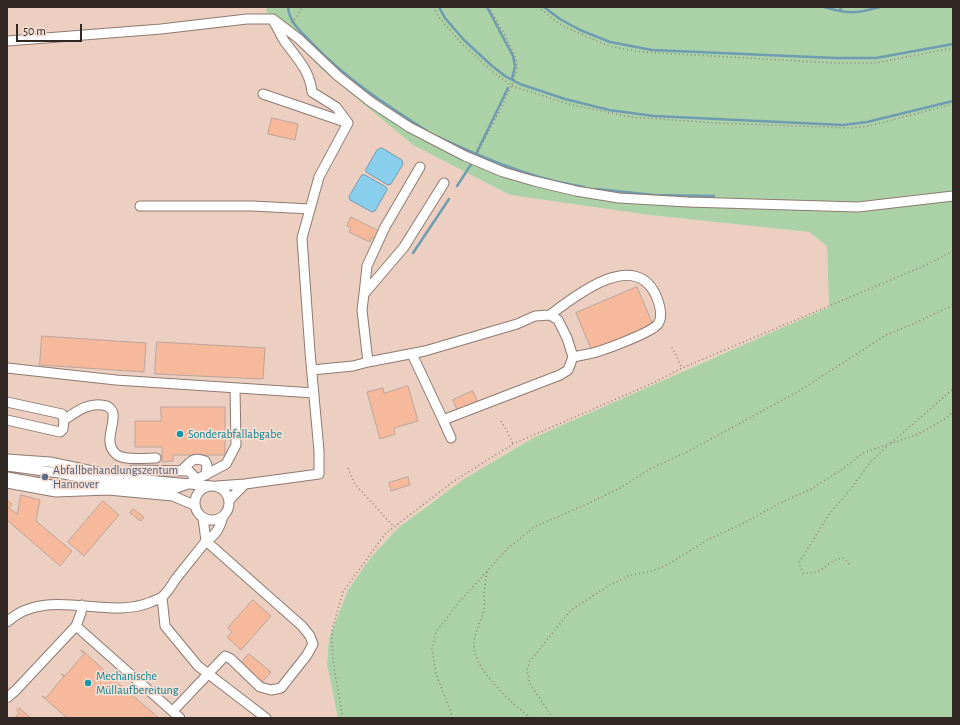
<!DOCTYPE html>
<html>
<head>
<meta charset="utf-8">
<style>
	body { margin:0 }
	#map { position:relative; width:960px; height:725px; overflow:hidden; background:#f5ded3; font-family:"Alegreya Sans",sans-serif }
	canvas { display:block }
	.frame { position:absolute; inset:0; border:8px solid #312824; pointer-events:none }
	.scale { position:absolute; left:16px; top:24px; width:66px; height:18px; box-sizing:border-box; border:2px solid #312824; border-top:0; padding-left:5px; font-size:12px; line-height:14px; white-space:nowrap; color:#312824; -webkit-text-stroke:3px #f5ded3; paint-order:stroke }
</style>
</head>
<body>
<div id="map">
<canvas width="960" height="725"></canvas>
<div class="frame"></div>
<div class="scale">50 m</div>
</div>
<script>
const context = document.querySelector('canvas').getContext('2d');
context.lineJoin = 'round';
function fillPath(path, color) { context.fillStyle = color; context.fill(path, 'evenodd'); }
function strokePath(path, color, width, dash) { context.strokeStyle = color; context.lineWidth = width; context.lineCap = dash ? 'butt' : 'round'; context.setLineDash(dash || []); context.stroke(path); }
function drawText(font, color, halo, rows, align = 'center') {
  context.font = font + ' "Alegreya Sans",sans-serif'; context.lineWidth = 3.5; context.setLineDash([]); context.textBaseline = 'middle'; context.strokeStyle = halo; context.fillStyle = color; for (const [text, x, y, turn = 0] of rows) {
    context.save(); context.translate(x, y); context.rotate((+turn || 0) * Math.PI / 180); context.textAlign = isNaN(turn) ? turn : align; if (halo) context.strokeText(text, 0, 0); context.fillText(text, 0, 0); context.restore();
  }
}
fillPath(new Path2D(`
	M7,7h260l-1,4 54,57 93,77 97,50 140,20 159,17 18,14 2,61 -296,131 -103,65 -31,24 -27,29 -24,34 -19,48 -2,26 11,54h-331z`), '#eccfc1');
fillPath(new Path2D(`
	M267,7h686v711h-615l-11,-54 2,-26 19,-48 24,-34 27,-29 65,-48 69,-41 296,-131 -2,-61 -18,-14 -159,-17 -140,-20 -97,-50 -93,-77 -54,-57z`), '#abd2a7');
const water = new Path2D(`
	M382,148l20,12 1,4 -12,20 -3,1 -22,-13v-3l11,-19z
	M362,175h3l21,12 1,3 -12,21 -3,1 -22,-12 -1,-3z`);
fillPath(water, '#8aceed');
strokePath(water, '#6f9cb1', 1);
strokePath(new Path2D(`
	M288,7c1,15 13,25 23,35 34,36 75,63 116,89
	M439,7l6,11 19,22 27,25 14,11 15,8 45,15 44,11 45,6 189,9 24,-3 86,-21
	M487,7l26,49 2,10 -3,13
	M544,7l16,12 20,11 30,12 42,8 183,8h41l77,-14
	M824,7c25,7 30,7 56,0
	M840,11l1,-4
	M438,137c32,15 64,29 98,39 15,5 32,8 48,11
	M475,156l33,-68
	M457,186l15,-23
	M596,189l58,6 60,1
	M413,253l36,-54`), '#6f9cb1', 2.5);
const building = new Path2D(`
	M272,118l26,6 -3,16 -27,-6z
	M351,217l28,14 -4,8 -3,-2 -2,5 -21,-10 2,-4 -4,-2z
	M637,287l16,38 -61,26 -16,-38z
	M42,336l104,7 -2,29 -104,-7z
	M157,342l108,6 -2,31 -108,-5z
	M408,386l10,35 -24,7 1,6 -15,5 -13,-47 16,-4 1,5z
	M473,391l5,12 -20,9 -5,-12z
	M161,407h64v48h-52v6l-11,1v-15h-27v-26h26z
	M41,472l11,4 3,3 -5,3 -3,-1v-2l-8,-1 -2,-3z
	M408,477l2,8 -19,6 -2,-8z
	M21,495l19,5 -4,21 36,30 -12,15 -53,-46v-20l5,4 -3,4 8,6z
	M103,501l16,14 -35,41 -16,-14z
	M133,509l11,8 -3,4 -11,-8z
	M253,600l18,16 -30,34 -14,-13 5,-5 -4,-4z
	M82,650l33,30h-1l45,38h-92l-25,-22 4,2 18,-22 -3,-2 4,2 19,-22 -3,-3z
	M249,654l22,18 -9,10 -22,-18z
	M19,708l12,10h-16l4,-5 -2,-3z`);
fillPath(building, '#f6b99c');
strokePath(building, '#bba59b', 1);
const minor = new Path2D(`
	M7,41l154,-12 86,-10h26l26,20 39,37 33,26 38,25 56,29 38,16 31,9 42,10 43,7 69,4 170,5 95,-11
	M263,94l85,29
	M140,206h112l58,3
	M364,294l3,-28 18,-39 35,-60
	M550,315c26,-20 87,-68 107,-17 3,8 6,19 1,26 -7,9 -58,28 -70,30 -5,1 -10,2 -15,3
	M412,354l31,66
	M368,362l57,-11 92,-27 18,-8 15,-1 8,5 9,18 6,19 -5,13 -8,5 -117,45 8,18
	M7,368l109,12 198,13
	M312,370l41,-4 15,-4 -6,-52 2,-16 40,-47 40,-64
	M7,402l55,12 2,6 -1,9 -3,3 -53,-12
	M64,420c13,-9 26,-19 43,-14 3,2 5,3 6,7 2,14 -10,29 3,41 7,7 30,4 40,4
	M7,459l43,3 76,16 85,8
	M7,466l52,7 49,10 63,7 17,-6 38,-20 10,-19 -1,-57
	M133,470l56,1 8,9
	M182,470c9,-8 10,-14 23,-9l2,4 -1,10
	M7,477l50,9 18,1
	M7,483l49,9 52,-2 65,6 21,9
	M195 503a17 17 0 1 1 34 0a17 17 0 1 1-34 0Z
	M217,486l28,-2 74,-10v-23l-9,-99 -8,-114 17,-61 29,-54 -12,-16 -24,-15c-2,-21 -15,-34 -27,-50 -4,-6 -7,-13 -11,-20
	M229,501l3,-4 13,-13
	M162,597l3,29 33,40 68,52
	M7,622c39,-37 100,-1 144,-20 4,-2 9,-3 11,-5 5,-4 10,-12 13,-17 10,-13 21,-26 31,-39 10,-6 14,-13 17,-25
	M76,626l104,92
	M7,696l1,1 8,-7 60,-64 5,-13 1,-8
	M173,711l52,-55 6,3 29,28 11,3 10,-2 26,-33 6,-11 -3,-8 -8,-10 -96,-85 -3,-23`);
strokePath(minor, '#8e7a70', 11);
strokePath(new Path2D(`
	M434,7l4,9 25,29 30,27 19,14 60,19 58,12 86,6 136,5 17,-2 84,-22
	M538,7l20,16 20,10 31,13 32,6 194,11h41l77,-15
	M292,23l11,-16
	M478,152c8,-17 40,-71 39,-87 -1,-13 -21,-45 -28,-58
	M672,347l10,21
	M501,421l5,8 7,15
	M891,443l62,-54
	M348,468l6,15 40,44
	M849,564l-5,-6c-11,0 -18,10 -28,14 -4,1 -9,1 -13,1l-4,-10 28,-46 23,-27 19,-26 19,-19
	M487,572c-1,7 -2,14 -3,21 0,5 1,11 0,16 -3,13 -11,25 -10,39 2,23 39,57 57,70
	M343,718l-9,-50 -2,-23v-15l11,-38 42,-58 69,-53 59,-37 140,-61 29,-15 244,-103 27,-14
	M453,718l-17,-44 -4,-25 4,-17 24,-31 47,-52 27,-22 51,-22 35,-17 30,-19 37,-17 112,-61 87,-56 27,-11 40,-19
	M553,718l-23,-34 -3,-14 3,-9 41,-51 37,-24 20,-10 24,-5 15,-6 42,-26 37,-17 32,-18 33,-15 30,-19 22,-17 53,-18 27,-15 10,-8`), '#8f7f78', 1.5, [1, 3]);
strokePath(minor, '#fff', 9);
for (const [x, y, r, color] of [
	[180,434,4,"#0f9aa8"],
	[45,477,4,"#5c6f8a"],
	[88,683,4,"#0f9aa8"]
]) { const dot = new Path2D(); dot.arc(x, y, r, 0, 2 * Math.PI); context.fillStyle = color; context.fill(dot); strokePath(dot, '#f5ded3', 1.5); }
drawText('12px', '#0d838f', '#f5ded3', [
	["Sonderabfallabgabe",188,434],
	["Mechanische",96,676],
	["Müllaufbereitung",96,690]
], 'left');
drawText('12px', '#4e5e75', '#f5ded3', [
	["Abfallbehandlungszentum",53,470],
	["Hannover",53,484]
], 'left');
</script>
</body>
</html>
